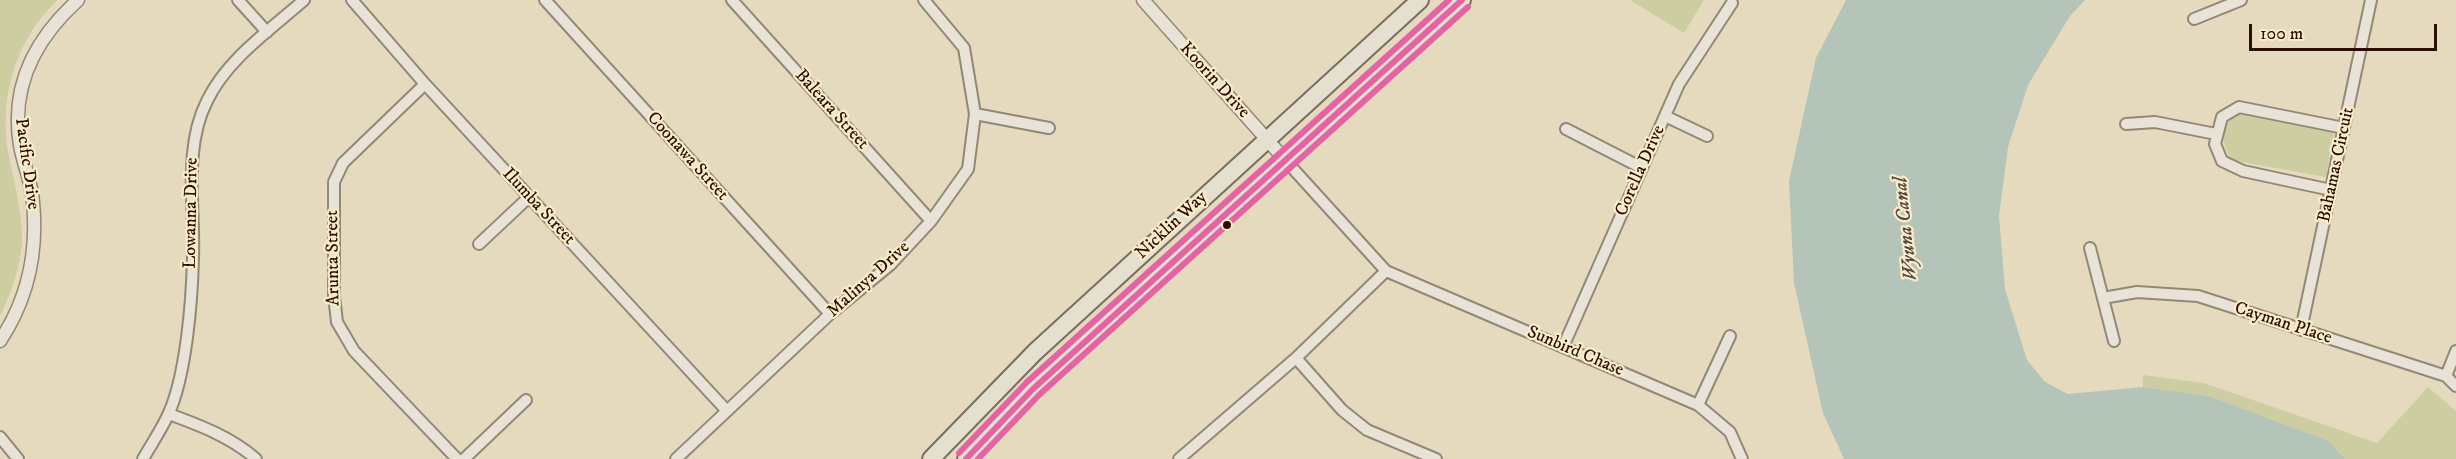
<!DOCTYPE html>
<html>
<head>
<meta charset="utf-8">
<style>
	body { margin:0 }
	#map { position:relative; width:2456px; height:459px; overflow:hidden; background:#e5dabe; font-family:"IM FELL DW Pica",serif }
	canvas { display:block }
	.scale { position:absolute; left:2249px; top:24px; width:188px; height:27px; box-sizing:border-box; border:3px solid #2c0d02; border-top:0; padding-left:8px; font-size:18px; line-height:21px; white-space:nowrap; color:#2c0d02; -webkit-text-stroke:4px #f8eccb; paint-order:stroke }
</style>
</head>
<body>
<div id="map">
<canvas width="2456" height="459"></canvas>
<div class="scale">100 m</div>
</div>
<script>
const context = document.querySelector('canvas').getContext('2d');
context.lineJoin = 'round';
function fillPath(path, color) { context.fillStyle = color; context.fill(path, 'evenodd'); }
function strokePath(path, color, width, dash) { context.strokeStyle = color; context.lineWidth = width; context.lineCap = dash ? 'butt' : 'round'; context.setLineDash(dash || []); context.stroke(path); }
function drawText(font, color, halo, rows, align = 'center') {
  context.font = font + ' "IM FELL DW Pica",serif'; context.lineWidth = 4.5; context.setLineDash([]); context.textBaseline = 'middle'; context.strokeStyle = halo; context.fillStyle = color; for (const [text, x, y, turn = 0] of rows) {
    context.save(); context.translate(x, y); context.rotate((+turn || 0) * Math.PI / 180); context.textAlign = isNaN(turn) ? turn : align; if (halo) context.strokeText(text, 0, 0); context.fillText(text, 0, 0); context.restore();
  }
}
fillPath(new Path2D(`
	M0,0h58c-40,36 -58,92 -51,146 6,32 15,62 15,95 -1,25 -11,52 -22,75z
	M1630,0h74l-20,33z
	M2238,112l96,21 -8,44 -95,-17c-10,-19 -11,-33 7,-48z
	M2143,375l61,8 173,60 51,-56 28,24v48h-111l-16,-18 -120,-45 -66,-9z`), '#cdcda2');
fillPath(new Path2D(`
	M1846,0h239l-15,16 -42,69 -20,62 -9,69 6,73 22,71 18,22 23,12 75,-7 66,9 120,45 16,18h-501l-21,-46 -29,-130 -5,-102 27,-123z`), '#b5c4b8');
const minor = new Path2D(`
	M238,0l29,32
	M352,0l73,84 302,327
	M545,0l285,314
	M732,0l199,221
	M2194,19l47,-19
	M425,84l-82,79 -9,19v114l3,26 17,29 103,108
	M975,114l74,14
	M1665,116l42,20
	M2126,124l29,-2 61,12
	M1566,129l76,39
	M1286,161l100,110 312,134 32,27 12,27
	M2331,190l-88,-19 -21,-10 -7,-17 7,-27 17,-10 105,21
	M479,244l50,-47
	M2090,248l24,93
	M2103,298l34,-6 61,4 248,80 10,10
	M2301,330l70,-330
	M1563,347l116,-263 53,-81
	M1296,358l46,52 25,20 69,29
	M2446,376l10,-25
	M1698,405l32,-69
	M169,414c30,11 62,23 87,45
	M0,437l18,22
	M143,459c8,-14 18,-29 25,-44 18,-38 24,-114 25,-157 2,-51 -10,-110 14,-157 20,-42 63,-71 97,-101
	M464,459l62,-59
	M676,459l154,-145 60,-49 41,-44 37,-52 7,-55 -11,-66 -40,-48
	M1179,459l117,-101 90,-87`);
const tertiary = new Path2D(`
	M1143,0l143,161
	M0,341c28,-42 38,-88 33,-139 -1,-19 -10,-38 -13,-57 -10,-59 16,-107 58,-145`);
const trunk = new Path2D(`
	M931,459l104,-107 385,-352
	M966,459l67,-70 429,-389`);
strokePath(minor, '#928877', 14);
strokePath(tertiary, '#928877', 15);
strokePath(trunk, '#786d5e', 20);
strokePath(minor, '#e8e3d6', 10);
strokePath(tertiary, '#e8e3d6', 12);
strokePath(trunk, '#e4dfcf', 16);
strokePath(new Path2D(`
	M966,459l67,-70 429,-389`), '#e463a4', 6);
strokePath(new Path2D(`
	M978,459l61,-64 429,-388`), '#e463a4', 6);
strokePath(new Path2D(`
	M959,453l68,-71 422,-382`), '#e463a4', 6);
for (const [x, y, r, color] of [
	[1227,225,5,"#2c0d02"]
]) { const dot = new Path2D(); dot.arc(x, y, r, 0, 2 * Math.PI); context.fillStyle = color; context.fill(dot); strokePath(dot, '#f8eccb', 2); }
drawText('18px', '#2c0d02', '#f8eccb', [
	["Koorin Drive",1214,81,48],
	["Baleara Street",831,110,48],
	["Coonawa Street",687,157,48],
	["Pacific Drive",26,164,82],
	["Bahamas Circuit",2337,165,-78],
	["Corella Drive",1641,171,-66],
	["Ilumba Street",538,207,47],
	["Lowanna Drive",192,213,-89],
	["Nicklin Way",1172,226,-43],
	["Arunta Street",334,258,-91],
	["Malinya Drive",869,280,-42],
	["Cayman Place",2283,324,18],
	["Sunbird Chase",1575,352,23]
]);
drawText('italic 20px', '#554a41', '#f8eccb', [
	["Wyuna Canal",1907,229,-96]
]);
</script>
</body>
</html>
